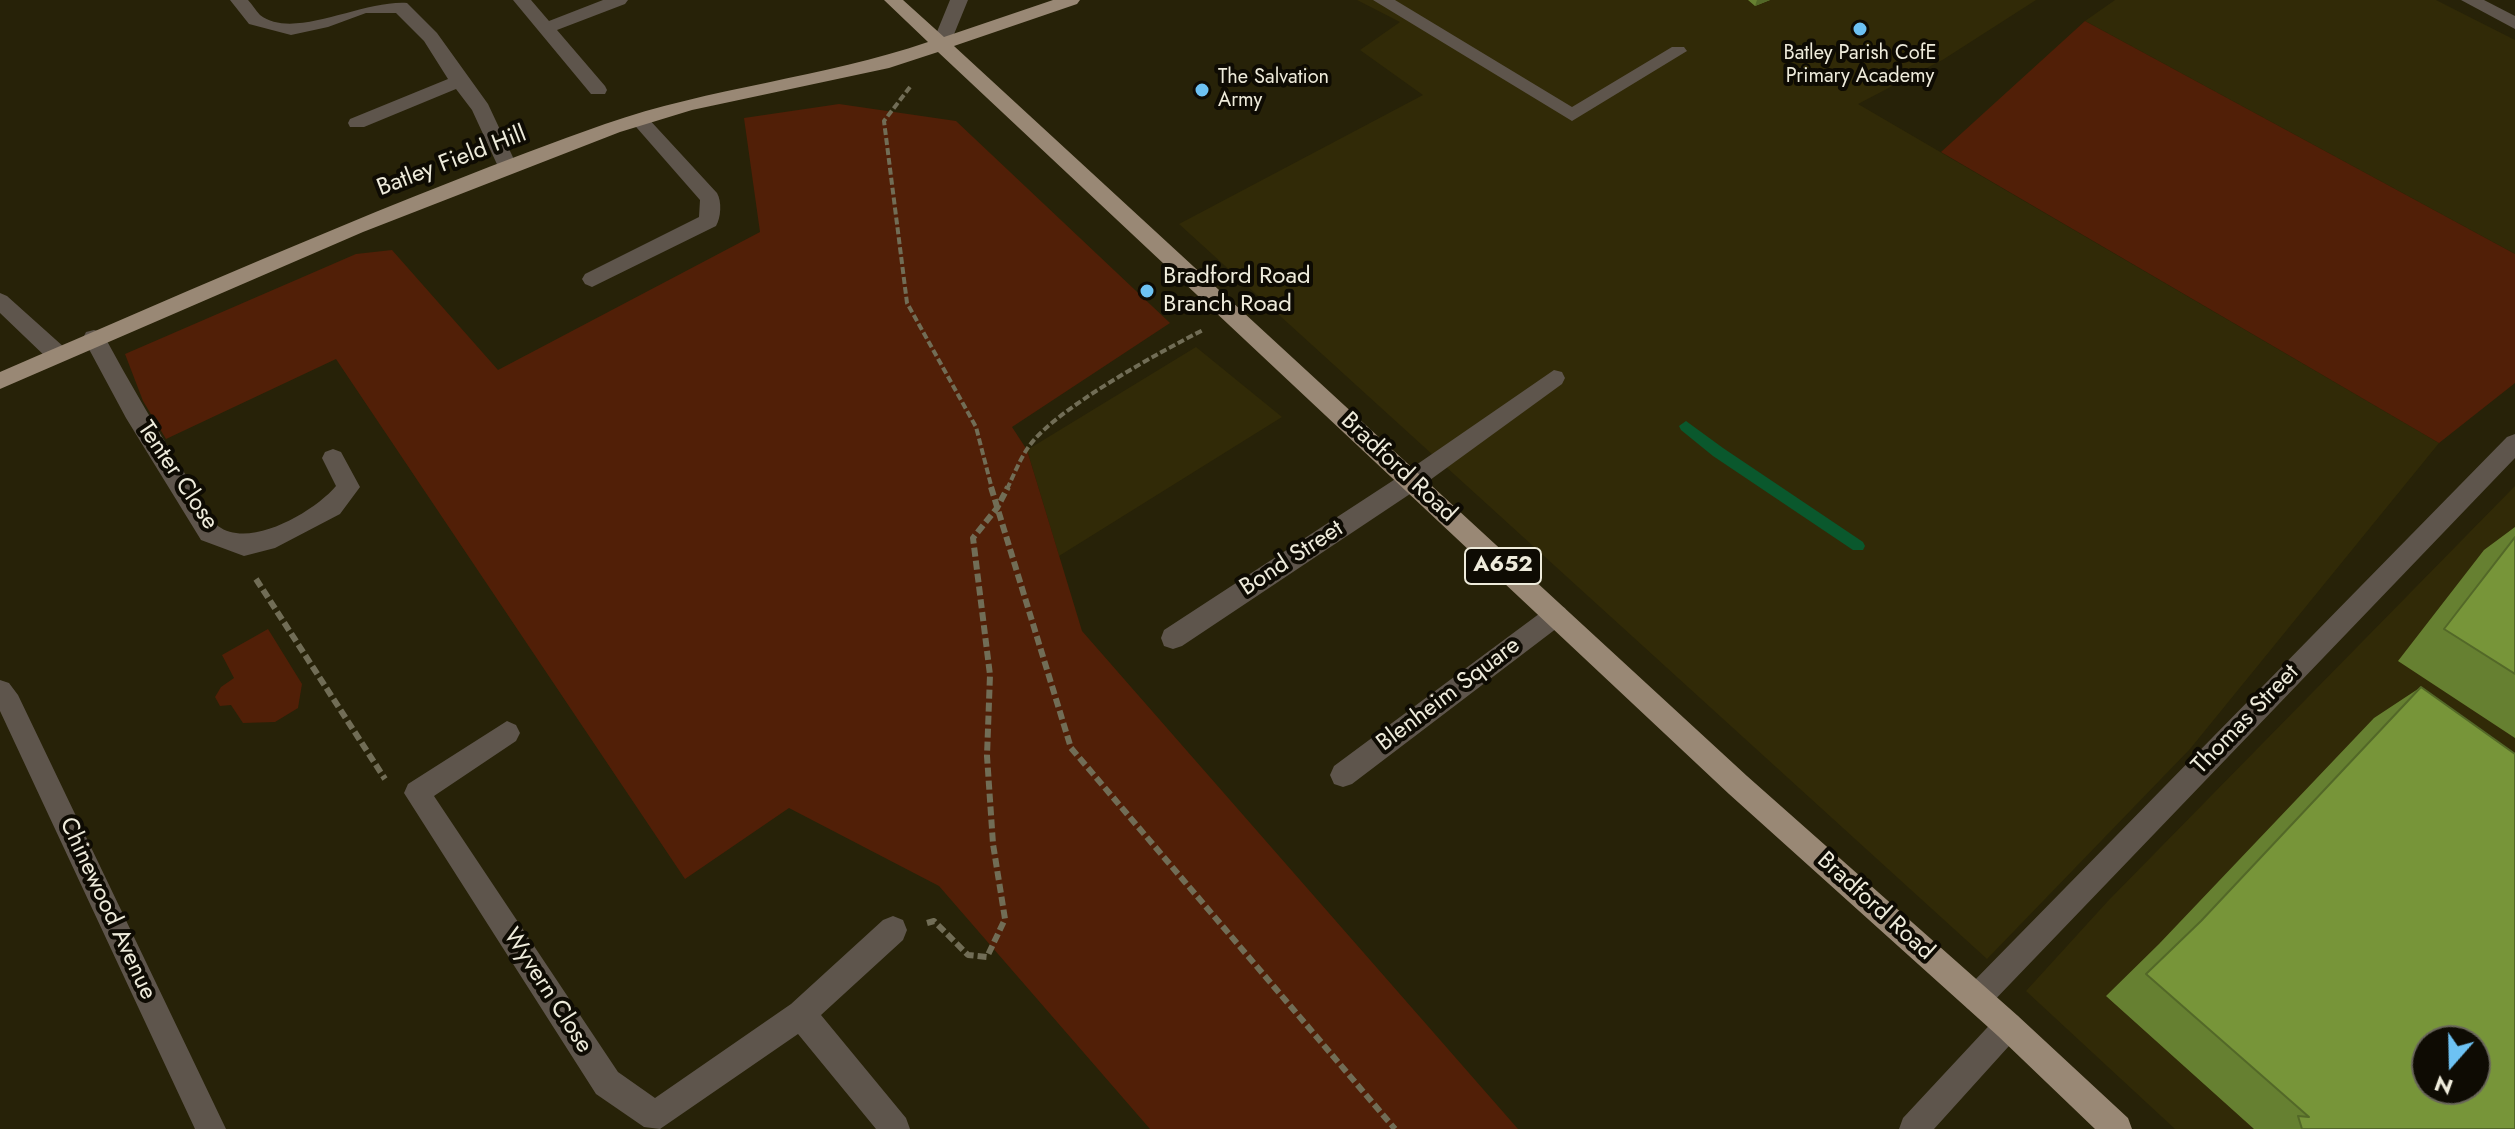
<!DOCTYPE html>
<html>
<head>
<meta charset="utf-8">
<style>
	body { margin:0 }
	#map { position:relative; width:2515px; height:1129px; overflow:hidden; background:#272208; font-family:Jost,sans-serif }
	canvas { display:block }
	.north { position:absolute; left:2411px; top:1025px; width:80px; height:80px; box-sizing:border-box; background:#0e0b03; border:2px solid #686559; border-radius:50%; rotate:200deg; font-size:22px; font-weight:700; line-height:32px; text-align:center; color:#eeebdb }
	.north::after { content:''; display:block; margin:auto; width:28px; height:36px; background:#6dc2f3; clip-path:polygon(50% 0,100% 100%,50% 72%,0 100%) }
</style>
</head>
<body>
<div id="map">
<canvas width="2515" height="1129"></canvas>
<div class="north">N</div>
</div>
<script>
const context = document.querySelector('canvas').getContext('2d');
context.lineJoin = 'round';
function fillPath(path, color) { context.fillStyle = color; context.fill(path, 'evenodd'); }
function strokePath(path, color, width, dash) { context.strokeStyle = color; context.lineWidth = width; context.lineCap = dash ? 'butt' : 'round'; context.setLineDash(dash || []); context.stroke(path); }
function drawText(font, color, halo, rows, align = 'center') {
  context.font = font + ' Jost,sans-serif'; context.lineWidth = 8; context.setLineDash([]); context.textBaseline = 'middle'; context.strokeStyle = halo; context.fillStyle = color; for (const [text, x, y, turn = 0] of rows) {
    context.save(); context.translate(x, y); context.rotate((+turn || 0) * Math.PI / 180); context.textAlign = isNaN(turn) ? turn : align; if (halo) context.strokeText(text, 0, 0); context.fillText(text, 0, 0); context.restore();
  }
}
fillPath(new Path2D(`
	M1357,0h679l-92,59 -86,45 581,339 -249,306 -203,210 -808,-735 244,-129 -63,-45 40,-28z
	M2115,0h321l79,40v214l-430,-233z
	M1196,347l86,70 -223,139 -32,-106z
	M2515,486v643h-340l-149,-138 82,-90zM2427,1041h48v48h-48z`), '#312a07');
fillPath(new Path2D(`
	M2085,21l430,233v129l-76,60 -498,-291z
	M839,104l117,17 214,202 -158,104 15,23 55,181 436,498h-368l-211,-243 -150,-78 -104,71 -349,-520 -170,80 -23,-38 -18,-47 231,-100 36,-4 106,120 262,-138 -16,-114z
	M268,629l34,55 -4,24 -23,14 -32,1 -12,-18 -11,1 -5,-9 6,-10 13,-9 -12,-23z`), '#511f07');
fillPath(new Path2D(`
	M1686,421l37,27 140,94 2,4 -2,4h-10l-140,-94 -32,-26 -2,-4z`), '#0a582d');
strokePath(new Path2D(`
	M910,87l-26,34 23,182 69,124 16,62
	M1007,489c7,-14 13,-31 23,-44 27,-37 130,-93 173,-115`), '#716d56', 4, [7, 3]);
strokePath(new Path2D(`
	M991,487l80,261 324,381
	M256,579l129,200
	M927,923l7,-2 34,34 19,2 18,-38 -12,-75 -6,-88 3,-81 -17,-137 24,-30 11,-21`), '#716d56', 6, [9, 4]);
fillPath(new Path2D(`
	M230,0h18c4,4 8,11 12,15 34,26 101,-15 147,-12l30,30 51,71 30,64 -10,7 -7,-2 -29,-63 -16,-21 -92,38h-14l-2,-4 2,-4 98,-40 -24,-38 -28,-28h-30l-38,14 -37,8 -42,-11z
	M513,0h18l18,21 54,-21h25l-3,4 -68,26 48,56 2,4 -2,4h-14z
	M950,0h18l-18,44 -9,6 -9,-6z
	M1373,0h22l177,107 100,-60h12l3,4 -115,70z
	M2461,0h23l31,16v13z
	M639,114l7,2 71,77c5,8 4,25 -1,33l-124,61 -7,-3 -3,-5 3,-5 114,-57 1,-17 -70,-80z
	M0,293l7,3 58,52 3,6 -3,6h-16l-49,-47z
	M94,330l8,2c28,52 58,103 90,153 7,12 15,33 26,41 32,24 97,-15 118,-40l-14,-28 3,-6 8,-3 8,3 19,35 -20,27 -65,34 -31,8 -43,-16 -75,-122 -43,-80 3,-6z
	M1554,370l8,2 3,6 -3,6 -143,104 -237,158 -9,3 -9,-3 -3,-8 3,-8 239,-156z
	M2515,434v24l-528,550 -10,4 -10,-4 -4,-10 4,-10 540,-551z
	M1556,604l9,4 3,7 -3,7 -213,162 -9,3 -9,-3 -4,-9 4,-9 213,-158z
	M0,680l9,3 9,12 208,434h-31l-195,-418z
	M507,721l9,4 4,8 -4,8 -82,55 184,276 37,26 136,-94 92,-84 10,-4 10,4 4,10 -4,10 -82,75 85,103 4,11h-34l-78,-95 -138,95 -16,-2 -48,-33 -192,-301 4,-9z
	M2008,1011l10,5 5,10 -5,10 -84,93h-35l4,-11 95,-102z`), '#5e554c');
fillPath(new Path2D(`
	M884,0h19l41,37 109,-37h27l-3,4 -123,42 793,730 271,240 110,102 4,11h-37l-97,-93 -269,-242 -791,-742 -49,16 -197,42 -72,22 -257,100 -363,157v-17c200,-86 400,-175 605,-248 106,-37 218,-46 323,-82z`), '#998875');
fillPath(new Path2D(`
	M1748,0h22l-15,6z
	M2515,527v211l-117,-77 86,-111z
	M2421,687l94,442h-261l-148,-133 53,-52 215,-226z`), '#668031');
fillPath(new Path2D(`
	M1757,0h13l-15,6z`), '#536828');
const building = new Path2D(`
	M2515,537v137l-71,-45z
	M2421,687l94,67v375h-213l-4,-13 11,1 -163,-143 55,-53zM2427,1041h48v48h-48z`);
fillPath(building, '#779539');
strokePath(building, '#536828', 2);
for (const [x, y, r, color] of [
	[1860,29,8,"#6dc2f3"],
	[1202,90,8,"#6dc2f3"],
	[1147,291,8,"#6dc2f3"]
]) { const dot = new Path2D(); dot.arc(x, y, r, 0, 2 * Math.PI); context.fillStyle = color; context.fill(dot); strokePath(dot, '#0e0b03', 3); }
drawText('20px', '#eeebdb', '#0e0b03', [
	["Batley Parish CofE",1860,54],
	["Primary Academy",1860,77],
	["The Salvation",1218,78,"left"],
	["Army",1218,101,"left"]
]);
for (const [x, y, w] of [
	[1503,566,76]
]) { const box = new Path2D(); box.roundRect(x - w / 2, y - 18, w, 36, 6); context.fillStyle = '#0e0b03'; context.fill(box); strokePath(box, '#eeebdb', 2); }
drawText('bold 22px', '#eeebdb', null, [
	["A652",1503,566]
]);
drawText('24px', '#eeebdb', '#0e0b03', [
	["Batley Field Hill",452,162,-21],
	["Bradford Road",1398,468,43],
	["Tenter Close",177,476,56],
	["Bond Street",1292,559,-33],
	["Blenheim Square",1449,695,-37],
	["Thomas Street",2246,720,-46],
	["Bradford Road",1875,907,42],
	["Chinewood Avenue",107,909,65],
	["Wyvern Close",547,991,57]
]);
drawText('24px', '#eeebdb', '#0e0b03', [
	["Bradford Road",1163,277],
	["Branch Road",1163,305]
], 'left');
</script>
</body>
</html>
